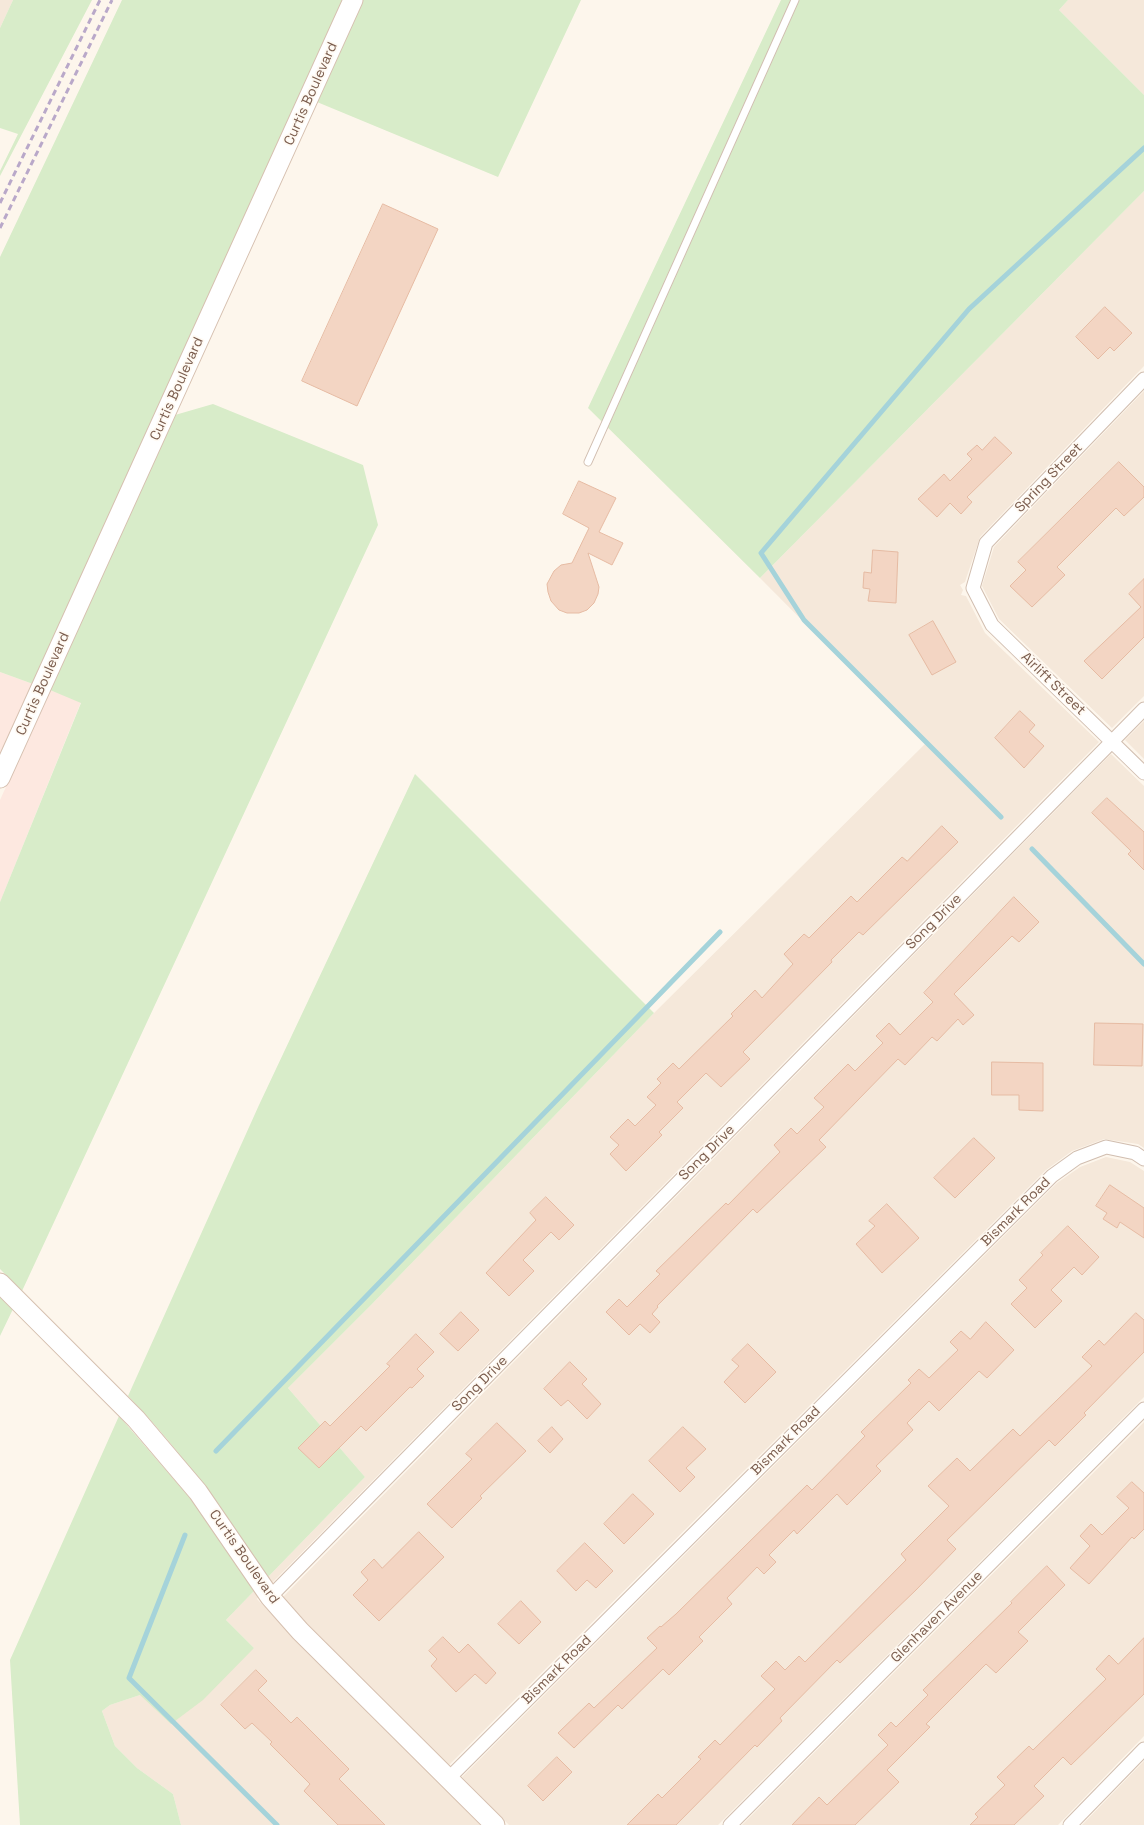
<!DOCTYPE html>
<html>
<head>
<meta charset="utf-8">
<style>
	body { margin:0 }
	canvas { display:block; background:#fdf6ec }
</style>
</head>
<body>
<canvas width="1144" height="1825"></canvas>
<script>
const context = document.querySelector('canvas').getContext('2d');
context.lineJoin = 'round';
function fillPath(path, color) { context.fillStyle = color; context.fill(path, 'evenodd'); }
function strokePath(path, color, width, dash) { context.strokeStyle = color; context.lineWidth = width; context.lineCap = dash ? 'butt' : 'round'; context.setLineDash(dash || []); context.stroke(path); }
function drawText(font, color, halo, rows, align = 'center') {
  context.font = font + ' "Space Grotesk",sans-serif'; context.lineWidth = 3.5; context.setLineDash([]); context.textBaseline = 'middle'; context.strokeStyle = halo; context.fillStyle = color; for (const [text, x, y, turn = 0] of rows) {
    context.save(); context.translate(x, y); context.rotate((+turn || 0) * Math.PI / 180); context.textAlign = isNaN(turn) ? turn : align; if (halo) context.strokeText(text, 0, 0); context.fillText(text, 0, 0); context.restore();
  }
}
fillPath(new Path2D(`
	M0,0h13l-13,28z
	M1068,0h76v95l-85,-85z
	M1144,191v175l-164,171 -15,45 -5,3 3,5 -2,5 5,1 19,37 114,109 -827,841 -4,-6 97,-100 -77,-89 84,-84 282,-291 271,-269 -165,-166z
	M1144,391v305l-32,32 -113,-109 -17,-33 12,-39z
	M1144,721v38l-19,-19z
	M1111,754l33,32v362l-6,-4 -34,-5 -32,12 -26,19 -597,595 -142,-141 -24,-27z
	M1106,1157l24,5 14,9v226l-426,428h-209l-47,-48 595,-594 23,-16z
	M1144,1422v314l-86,89h-316z
	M254,1591l4,6 -1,2 36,38 188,188h-300l-8,-31 -36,-26 -22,-22 -13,-35 8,-6 30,-10 114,-47 -28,-28z
	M1144,1761v64h-62z`), '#f5e8da');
fillPath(new Path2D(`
	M0,672l33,12 -33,73z
	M50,690l31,12 -81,200v-102z`), '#fde8e0');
fillPath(new Path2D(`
	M13,0h79l-92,176v-5l18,-37 -18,-6v-100z
	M122,0h222l-311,684 -33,-12v-415z
	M363,0h218l-83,177 -181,-75z
	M781,0h287l-9,10 85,85v96l-384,387 -172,-170z
	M213,404l150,61 15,60 -356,766 -22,-22v-367l81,-199 -31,-13 125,-275z
	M415,774l239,239 -282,291 -84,84 77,89 -97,100c-43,-63 -86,-126 -140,-181l131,-291z
	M0,1297l13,12 -13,27z
	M119,1416l71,82 64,93 -28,29 28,28 -51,52 -32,24 -31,-29 -30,10 -8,6 13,35 22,22 36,26 8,31h-161l-10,-165z`), '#d8ecc9');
strokePath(new Path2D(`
	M1001,817l-197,-197 -43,-67 208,-244 175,-161
	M1032,849l112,115
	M216,1451l504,-519
	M185,1535l-56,143 148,147`), '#a5d3da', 5);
const building = new Path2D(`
	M383,204l55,25 -81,177 -55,-25z
	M1105,307l27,26 -18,18 -4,-4 -12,12 -22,-22z
	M995,437l17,16 -45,44 5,5 -11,12 -11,-11 -13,14 -19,-18 26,-25 6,7 22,-22 -5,-5 10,-9 5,5z
	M1119,462l25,25v10l-20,19 -8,-8 -59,59 8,8 -33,32 -22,-21 16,-16 -8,-8z
	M579,481l37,17 -17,34 24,11 -11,22 -24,-12 11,34 -1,7 -4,9 -7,7 -8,3h-12l-8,-3 -8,-9 -3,-9 -1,-8 7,-13 7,-6 11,-2 17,-35 -26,-14z
	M873,550l25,2 -2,51 -28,-2 2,-12 -7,-1 1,-16 7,1z
	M1144,579v58l-42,42 -18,-18 57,-54 -12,-13z
	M933,621l23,41 -24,13 -23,-40z
	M1020,711l15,14 -6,7 15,14 -20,22 -29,-30z
	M1107,798l37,34v38l-16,-16 3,-3 -39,-38z
	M942,826l16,16 -95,93 -4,-3 -28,28 1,2 -89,90 7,7 -29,28 -15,-14 -29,29 6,6 -24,24 3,3 -36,36 -16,-17 9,-9 -9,-8 18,-18 7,7 21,-21 -9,-8 14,-14 -4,-4 16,-16 6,6 54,-53 -2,-2 24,-24 7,8 31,-34 -9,-10 20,-20 5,4 42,-42 6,6 45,-45 5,4z
	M1014,897l25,25 -20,20 -7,-6 -58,58 20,21 -11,10 -5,-6 -21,22 -5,-4 -27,28 -7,-6 -79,81 7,7 -69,66 -4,-4 -96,97 1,1 -6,7 8,8 -10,11 -10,-9 -11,11 -23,-23 13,-13 8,8 33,-33 -4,-3 70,-68 2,2 52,-53 -6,-7 17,-17 6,6 27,-27 -10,-9 34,-34 7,7 28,-28 -7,-7 13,-13 11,12 33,-33 -9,-9z
	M1095,1023l48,1 -1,42 -48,-1z
	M992,1062l51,1v48l-24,-1v-15h-27z
	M974,1138l21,20 -40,40 -21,-20z
	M1110,1185l34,23v30l-24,-16 -3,6 -14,-9 4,-6 -11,-7z
	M546,1197l28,28 -15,15 -8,-8 -28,28 11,11 -25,25 -23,-23 50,-53 -6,-7z
	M887,1204l32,34 -37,35 -26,-29 19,-18 -6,-5z
	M1068,1226l31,31 -17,18 -8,-8 -23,23 11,11 -27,27 -24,-24 16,-16 -8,-8 24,-25 -2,-2z
	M461,1312l18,18 -21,21 -18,-17z
	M1136,1313l8,7v32l-60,61 2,2 -31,31 -6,-6 -102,100 9,9 -40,41 -76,73 -3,-3 -57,58 2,3 -25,26 -2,-2 -79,80h-49l31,-31 4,4 39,-39 -3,-2 17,-17 5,5 55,-56 -14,-13 15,-15 9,9 14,-14 6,6 101,-102 -5,-6 48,-48 -21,-20 29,-28 13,13 43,-42 7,7 72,-70 -10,-9 17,-17 5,5z
	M986,1322l28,28 -27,28 -8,-7 -40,40 -10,-10 -22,22 6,7 -37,36 5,5 -34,34 -10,-11 -40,40 -3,-4 -25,25 7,7 -12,12 -7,-7 -30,31 5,6 -33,33 4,4 -34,34 -6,-6 -41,40 -4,-4 -44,43 -16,-15 31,-30 5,5 63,-60 -10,-10 13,-12 1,1 15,-13 131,-129 5,5 53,-54 -4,-4 50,-49 -3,-3 11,-11 10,9 29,-28 -8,-8 11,-11 9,8z
	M416,1334l18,18 -17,17 7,7 -12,12 -2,-1 -44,44 -5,-5 -42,42 -21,-20 27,-27 5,5 60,-60 -3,-2z
	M748,1344l28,28 -31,31 -21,-21 15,-16 -7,-6z
	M570,1362l17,17 -5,5 19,20 -14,15 -19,-19 -7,6 -17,-17z
	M497,1423l29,28 -46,45 2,2 -30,30 -25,-24 45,-45 -6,-5z
	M552,1427l11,12 -13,14 -12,-12z
	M683,1427l23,22 -20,19 9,9 -15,15 -31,-31z
	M1132,1482l12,11v36l-10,10 -2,-2 -43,47 -19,-16 20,-22 -10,-10 11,-12 11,11 27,-27 -12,-11z
	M633,1494l21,20 -30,30 -20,-20z
	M419,1532l25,25 -65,64 -26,-26 15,-15 -7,-8 13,-13 8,9z
	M585,1543l28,28 -17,17 -9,-8 -11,11 -19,-20z
	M1047,1566l18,19 -47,47 10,9 -32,32 -10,-9 -60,60 4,3 -43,43 12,12 -44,43h-63l27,-28 8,8 61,-60 -10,-10 13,-13 5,5 32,-32 -5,-5 89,-87 -1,-1z
	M521,1601l20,21 -22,22 -21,-20z
	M443,1637l16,16 9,-9 28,29 -10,11 -11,-10 -19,18 -25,-26 6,-7 -8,-8z
	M1144,1638v56l-73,71 -8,-8 -29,29 10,10 -30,29h-44l8,-8 -3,-3 30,-29 -8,-8 32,-31 4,4 73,-71 -10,-10 13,-14 9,9z
	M256,1670l11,11 -9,9 33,33 6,-6 52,52 -10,10 46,46h-47l-34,-34 6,-7 -40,-40 2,-2 -20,-19 -7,6 -24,-24z
	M557,1757l15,15 -29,29 -15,-15z`);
fillPath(building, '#f3d5c3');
strokePath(building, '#e6bba3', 1);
const lane = new Path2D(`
	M588,462l207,-462`);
const street = new Path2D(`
	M1144,379l-158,164 -13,45 19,37 152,148
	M270,1597l874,-888
	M449,1778l603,-602 25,-18 29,-11 29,6 9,6
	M730,1825l414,-416
	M1070,1825l74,-76`);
const secondary = new Path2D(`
	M0,778l353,-778
	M0,1283l136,136 62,73 72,105 30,34 195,194`);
strokePath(lane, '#d1beb0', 9);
strokePath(street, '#d1beb0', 15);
strokePath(secondary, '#d6c0b0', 21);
strokePath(lane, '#fff', 7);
strokePath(street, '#fff', 13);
strokePath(secondary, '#fff', 19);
strokePath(new Path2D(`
	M0,203l100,-203
	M0,228l112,-228`), '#b9a8c9', 3, [6, 4]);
drawText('14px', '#7a5c4d', '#fffaf3', [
	["Curtis Boulevard",311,94,-66],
	["Curtis Boulevard",177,389,-66],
	["Spring Street",1049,478,-46],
	["Curtis Boulevard",43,684,-66],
	["Airlift Street",1053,684,44],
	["Song Drive",934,922,-45],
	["Song Drive",707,1153,-45],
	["Bismark Road",1016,1212,-45],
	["Song Drive",480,1384,-45],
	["Bismark Road",786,1441,-45],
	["Curtis Boulevard",244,1557,55],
	["Glenhaven Avenue",937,1617,-45],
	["Bismark Road",557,1670,-45]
]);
</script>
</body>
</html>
